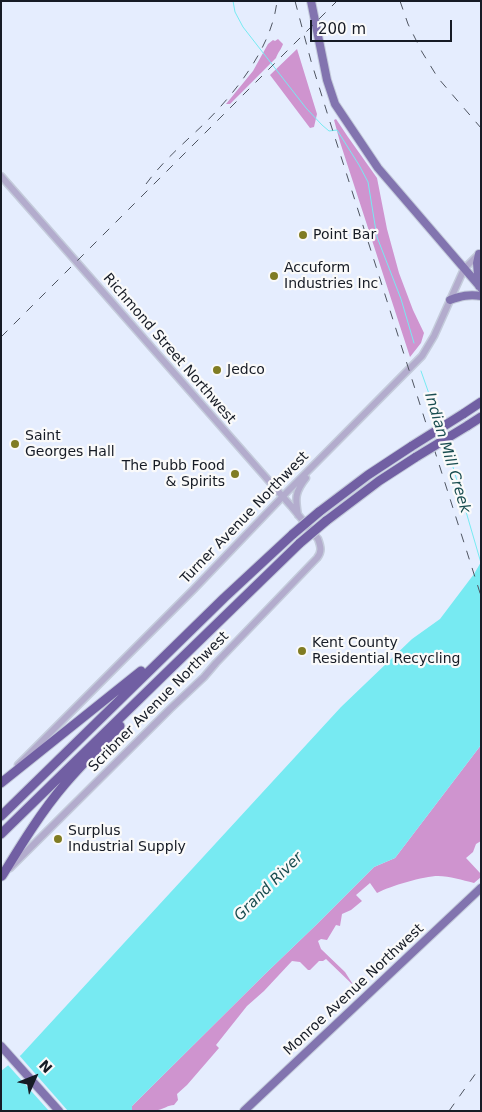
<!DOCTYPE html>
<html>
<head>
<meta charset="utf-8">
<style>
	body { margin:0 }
	#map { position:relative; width:482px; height:1112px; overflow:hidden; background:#e5edfe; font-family:"DejaVu Sans",sans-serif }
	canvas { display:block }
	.frame { position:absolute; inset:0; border:2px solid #161b25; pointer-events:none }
	.north { position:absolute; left:10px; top:1052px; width:50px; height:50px; -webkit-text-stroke:4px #fafafa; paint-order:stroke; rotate:46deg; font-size:14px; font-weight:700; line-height:20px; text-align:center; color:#161b25 }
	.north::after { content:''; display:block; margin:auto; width:18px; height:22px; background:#161b25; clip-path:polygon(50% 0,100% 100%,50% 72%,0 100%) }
	.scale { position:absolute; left:310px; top:20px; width:142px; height:22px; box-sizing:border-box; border:2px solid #161b25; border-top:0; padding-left:6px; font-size:15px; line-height:18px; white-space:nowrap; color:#161b25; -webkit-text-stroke:4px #fafafa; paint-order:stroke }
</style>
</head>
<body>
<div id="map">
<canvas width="482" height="1112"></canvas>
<div class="frame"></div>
<div class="north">N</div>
<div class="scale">200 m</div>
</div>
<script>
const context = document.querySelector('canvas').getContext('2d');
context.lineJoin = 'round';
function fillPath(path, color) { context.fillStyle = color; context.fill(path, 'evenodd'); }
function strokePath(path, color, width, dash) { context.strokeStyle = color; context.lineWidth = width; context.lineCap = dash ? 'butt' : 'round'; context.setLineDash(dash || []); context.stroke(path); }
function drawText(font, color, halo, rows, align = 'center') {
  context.font = font + ' "DejaVu Sans",sans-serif'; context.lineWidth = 4.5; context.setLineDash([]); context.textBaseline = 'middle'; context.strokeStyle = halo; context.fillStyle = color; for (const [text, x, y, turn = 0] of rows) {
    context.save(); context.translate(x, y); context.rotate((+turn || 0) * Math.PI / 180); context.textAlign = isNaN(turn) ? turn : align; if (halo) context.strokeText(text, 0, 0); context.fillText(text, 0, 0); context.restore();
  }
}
fillPath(new Path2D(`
	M278,39l5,5c-1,4 -6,10 -7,14l-46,46h-4l27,-33 15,-27 5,-4 2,1z
	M297,49l20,65 -3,13 -4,1 -40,-53z
	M336,119l12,18 29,41 10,51 12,44 14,37 11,23 -3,10 -11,14 -70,-215 -6,-22z
	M481,745v96l-5,3 -3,8 -7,6 15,16v3l-7,6c-12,-3 -24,-7 -36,-7 -14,0 -48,10 -61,17l-7,-10 -14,12 6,6 -11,9 -9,4 -2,12 -4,-1 -9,15 -6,-1 -3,2 3,8 24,23 9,14 -28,-27 -3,2h-4l-9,9h-2l-8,-8 -8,-1 -28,30 -17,15 -31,39 3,3 -32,37 -10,9 1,6 -4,5c-6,0 -10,4 -16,5 -8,2 -17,1 -26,1v-5l133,-132 51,-49 58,-58 21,-9z`), '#cf94cf');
fillPath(new Path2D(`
	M481,562v183l-86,113 -21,9 -58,58 -51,49 -133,132v5h-131v-40l20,-16 320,-348 71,-68 28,-20 34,-45z`), '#77eaf2');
fillPath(new Path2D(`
	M18,1054l50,57h-19l-42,-47z`), '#e5edfe');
strokePath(new Path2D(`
	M233,1l2,11 8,15 63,81 16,17 7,6 8,-1 22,35 9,17 9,55 24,62 13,44
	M421,371l19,54
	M446,443l35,120`), '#77eaf2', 1);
const minor = new Path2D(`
	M1,176l290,330 27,33c3,8 4,13 -1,19l-101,105 -12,14 -34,32 -160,159
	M298,515c-3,-17 -3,-23 8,-37
	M18,765l176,-176 94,-98 134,-135 12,-20 30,-67 15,-15`);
const major = new Path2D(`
	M311,1l16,79 8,24 43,64 103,120
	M479,286l-2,-23 2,-9
	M450,300c11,-4 19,-6 31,-4
	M1,1046l58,65
	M244,1111l237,-223`);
const highway = new Path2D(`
	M463,414l18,-12
	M467,426l14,-9
	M319,512l49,-37 44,-29
	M326,521l53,-40 37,-24
	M1,783l140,-112
	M1,816l223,-218 69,-64
	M1,834l162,-158 137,-133
	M2,876c19,-31 39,-64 63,-92 17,-20 36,-39 55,-58`);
strokePath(minor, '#c4cbdb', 9);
strokePath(major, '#c4cbdb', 10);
strokePath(highway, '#c4cbdb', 11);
strokePath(minor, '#b3accd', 6);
strokePath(major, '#8274af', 8);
strokePath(highway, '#715fa3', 9);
strokePath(new Path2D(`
	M295,1l16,60 19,61 151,474
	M400,1l8,23 14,28 16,26 43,50
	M146,184c17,-23 38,-41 58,-60 32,-32 68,-77 73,-123
	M1,337l336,-336
	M449,1111l32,-45`), '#4e5460', 1, [9, 9]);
const highwayBridge = new Path2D(`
	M412,446l51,-32
	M416,457l51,-31
	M293,534l26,-22
	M300,543l26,-22`);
strokePath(highwayBridge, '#c4cbdb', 11, []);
strokePath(highwayBridge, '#715fa3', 9);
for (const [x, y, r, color] of [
	[303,235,5,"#807c23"],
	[274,276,5,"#807c23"],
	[217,370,5,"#807c23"],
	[15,444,5,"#807c23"],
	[235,474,5,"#807c23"],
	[302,651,5,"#807c23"],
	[58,839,5,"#807c23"]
]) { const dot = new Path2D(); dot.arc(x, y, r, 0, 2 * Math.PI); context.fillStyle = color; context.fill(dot); strokePath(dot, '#fafafa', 2); }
drawText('14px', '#161b25', '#fafafa', [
	["Point Bar",313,235],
	["Accuform",284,268],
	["Industries Inc",284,284],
	["Jedco",227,370],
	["Saint",25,436],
	["Georges Hall",25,452],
	["The Pubb Food",225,466,"right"],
	["& Spirits",225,482,"right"],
	["Kent County",312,643],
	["Residential Recycling",312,659],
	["Surplus",68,831],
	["Industrial Supply",68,847]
], 'left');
drawText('14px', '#161b25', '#fafafa', [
	["Richmond Street Northwest",169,349,49],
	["Turner Avenue Northwest",245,518,-46],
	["Scribner Avenue Northwest",159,702,-45],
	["Monroe Avenue Northwest",354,990,-43]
]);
drawText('italic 15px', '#194d50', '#fafafa', [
	["Indian Mill Creek",447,453,73],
	["Grand River",269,887,-45]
]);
</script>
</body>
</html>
